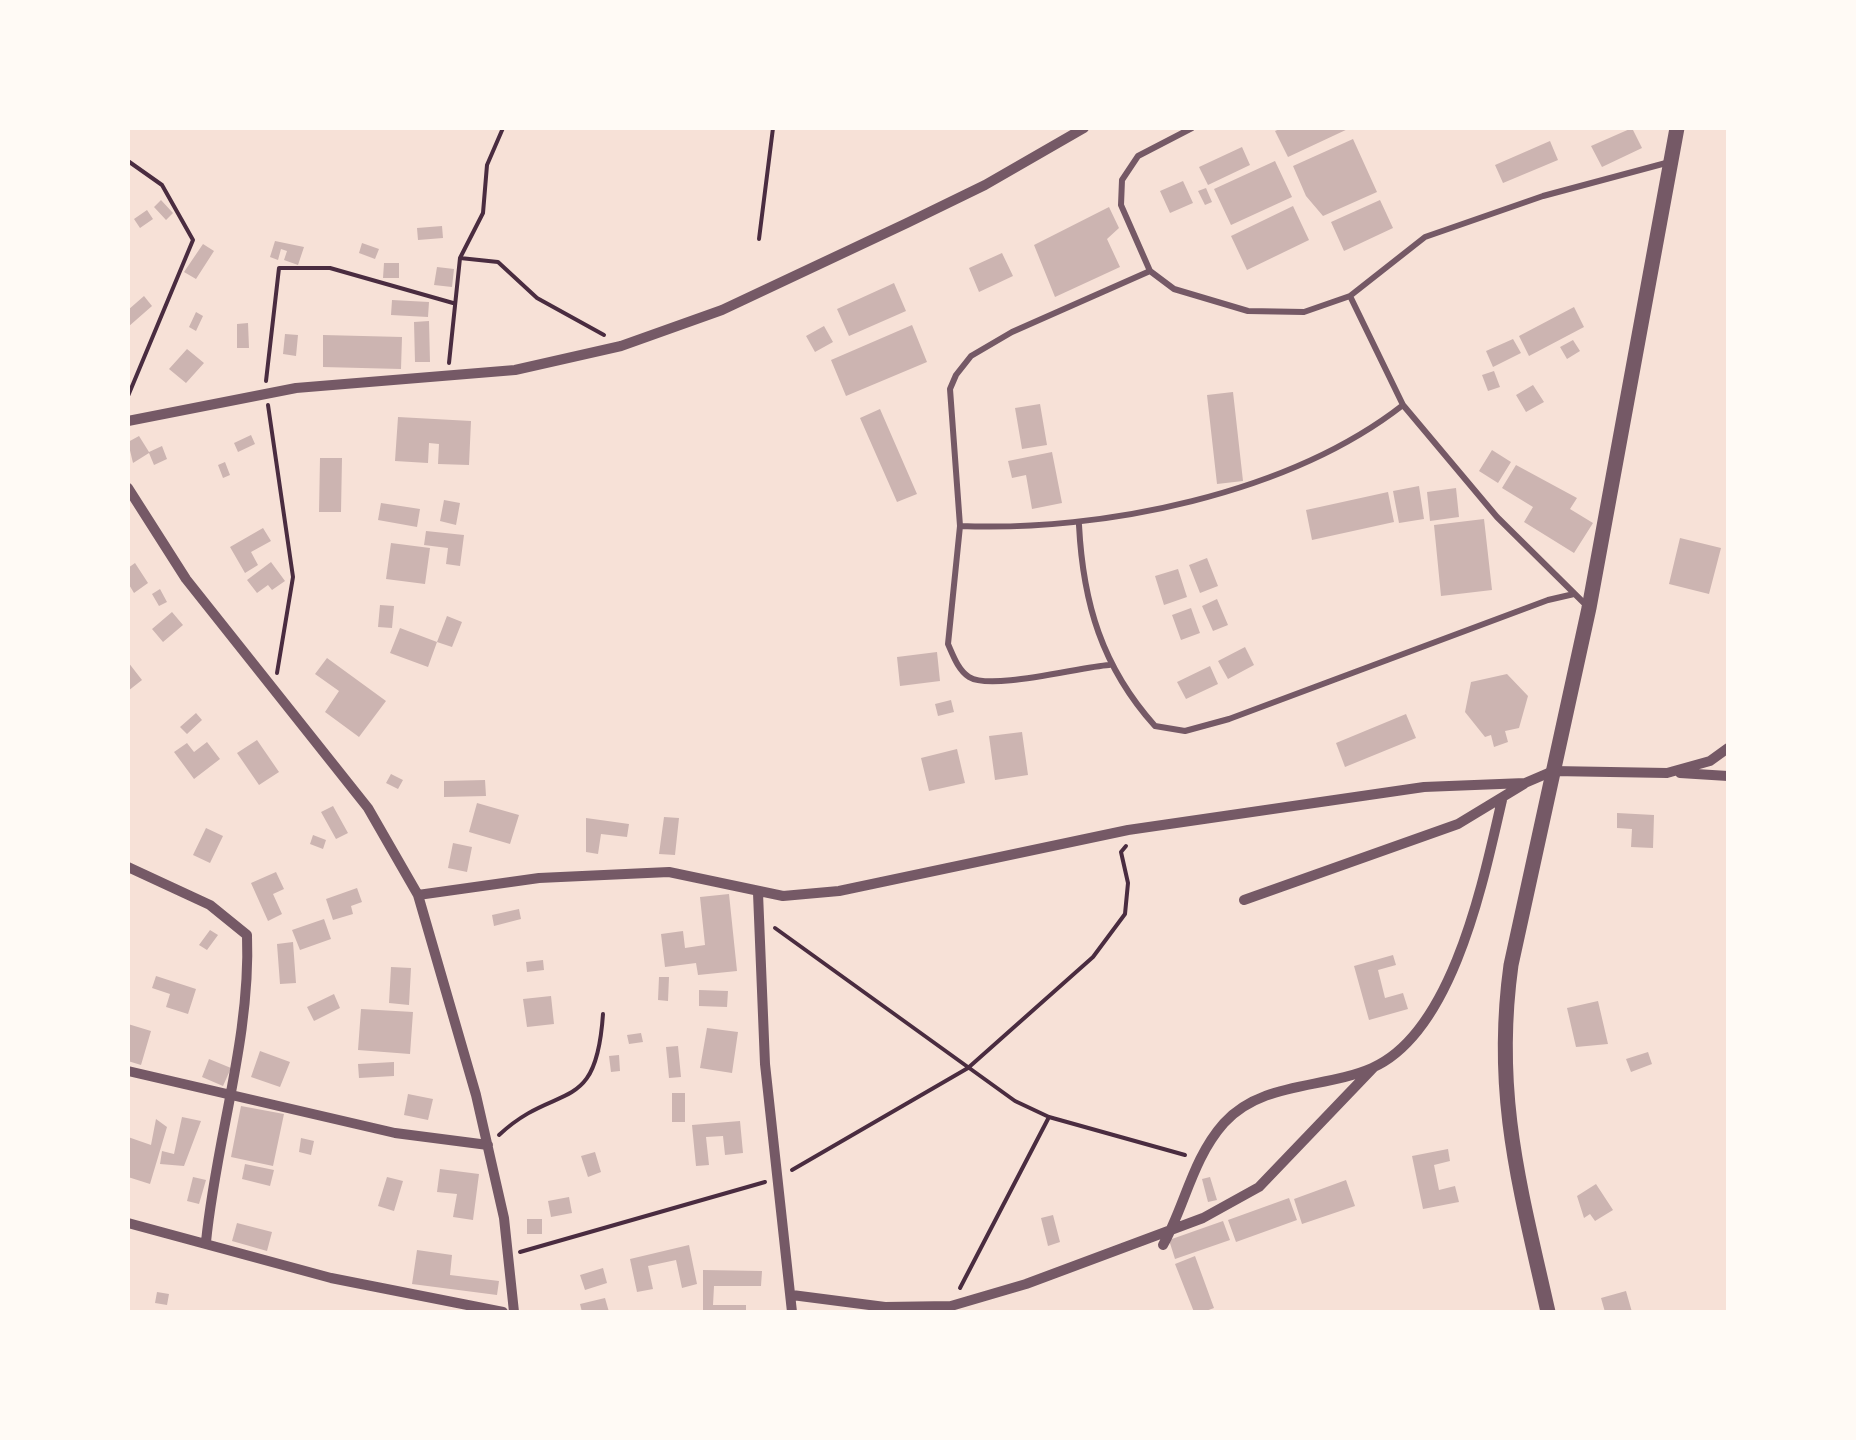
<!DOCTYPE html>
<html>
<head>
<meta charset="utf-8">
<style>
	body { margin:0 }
	#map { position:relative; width:1856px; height:1440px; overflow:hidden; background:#f7e1d7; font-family:Spectral,serif }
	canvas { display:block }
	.frame { position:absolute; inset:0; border:130px solid #fffaf5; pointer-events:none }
</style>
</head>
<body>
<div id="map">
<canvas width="1856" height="1440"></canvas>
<div class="frame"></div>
</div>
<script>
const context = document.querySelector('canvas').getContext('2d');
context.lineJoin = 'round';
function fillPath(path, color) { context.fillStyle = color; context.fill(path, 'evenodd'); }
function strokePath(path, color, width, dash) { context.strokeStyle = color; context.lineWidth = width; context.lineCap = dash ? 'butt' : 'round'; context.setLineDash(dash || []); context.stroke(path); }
fillPath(new Path2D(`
	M1282,128h68l-62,29 -13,-26z
	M1632,128l10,20 -40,19 -11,-21z
	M1353,139l24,53 -54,24 -17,-20 -13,-30z
	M1550,141l8,19 -55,23 -8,-18z
	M1242,147l8,18 -42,20 -9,-18z
	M1275,161l17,36 -61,28 -17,-36z
	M1183,181l10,22 -23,10 -10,-22z
	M1206,188l6,14 -7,3 -7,-14z
	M161,200l12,13 -7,7 -12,-13z
	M1380,200l13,28 -49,23 -13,-29z
	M1293,206l16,34 -62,30 -16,-34z
	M1109,207l10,21 -12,11 13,28 -65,30 -21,-52z
	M147,210l6,9 -13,9 -6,-9z
	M442,226l1,12 -25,2 -1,-12z
	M275,241l29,6 -6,18 -14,-5 3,-9 -6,-2 -3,11 -8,-3z
	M362,243l17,6 -4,10 -16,-6z
	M203,244l11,7 -18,28 -12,-7z
	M1002,253l11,23 -34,16 -10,-24z
	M384,263h15v15h-16z
	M437,267l17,2 -2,18 -18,-2z
	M894,283l12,28 -57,25 -12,-27z
	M144,296l8,10 -24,21v-17z
	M392,300l37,2 -1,15 -37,-2z
	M1574,307l10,20 -55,29 -10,-20z
	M196,312l7,4 -7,15 -7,-4z
	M429,321l1,41h-15l-1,-40z
	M248,323l1,25h-12v-24z
	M912,325l15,37 -81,34 -15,-36z
	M824,326l9,16 -18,10 -9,-16z
	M285,334l13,1 -2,21 -13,-2z
	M323,335l79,2 -1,32 -78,-2z
	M1513,339l8,14 -28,14 -7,-16z
	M1573,340l7,11 -13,8 -7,-12z
	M187,349l17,14 -18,20 -17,-14z
	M1494,371l6,16 -12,4 -6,-16z
	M1533,385l11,17 -18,10 -10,-17z
	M1233,392l10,89 -26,3 -10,-89z
	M1040,404l7,41 -25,4 -7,-41z
	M880,409l37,85 -20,8 -37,-84z
	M398,417l73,4 -2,44 -31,-1 1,-20 -10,-1 -1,20 -33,-2z
	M251,435l4,9 -17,8 -4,-9z
	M139,436l10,16 13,-6 5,13 -13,6 -5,-12 -16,10 -5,-21z
	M1492,450l19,12 -13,21 -19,-12z
	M1052,452l10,51 -30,6 -6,-34 -14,3 -4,-17z
	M320,458h22l-1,54h-22z
	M225,462l5,13 -7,3 -5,-13z
	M1516,465l61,33 -7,11 23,14 -19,30 -50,-31 9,-15 -31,-19z
	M1419,486l5,33 -25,4 -6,-32z
	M1456,488l3,29 -29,4 -3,-29z
	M1388,492l6,30 -82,18 -6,-30z
	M444,500l16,3 -4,22 -16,-4z
	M381,503l39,6 -3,18 -39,-7z
	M1484,519l8,71 -51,6 -7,-71z
	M263,528l8,13 -20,11 7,13 -13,8 -15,-26z
	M426,531l38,4 -4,31 -14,-2 2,-16 -24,-3z
	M1680,538l41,10 -12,46 -40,-10z
	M391,543l39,5 -5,36 -39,-5z
	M1207,558l11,28 -18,7 -11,-28z
	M271,562l14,19 -13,9 -4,-5 -11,8 -10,-13z
	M135,563l13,20 -14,10 -6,-10v-15z
	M1178,569l9,28 -23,8 -9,-29z
	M160,589l7,13 -8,4 -7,-12z
	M1217,599l11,26 -15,6 -11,-25z
	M380,605l14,1 -2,22 -14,-1z
	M1191,608l9,25 -19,7 -9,-25z
	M172,612l11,13 -20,17 -11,-13z
	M447,616l15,6 -10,25 -15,-5z
	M400,628l37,14 -9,25 -38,-14z
	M1245,647l9,18 -26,14 -10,-18z
	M937,652l3,29 -40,5 -3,-29z
	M327,658l59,43 -27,36 -34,-25 14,-21 -24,-17z
	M128,662l14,18 -14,11z
	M1210,666l8,18 -32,15 -9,-17z
	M1507,674l21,22 -9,32 -14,3 3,11 -14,5 -3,-12 -6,2 -20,-25 6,-30z
	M951,700l3,12 -16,4 -3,-12z
	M196,713l6,7 -15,14 -7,-7z
	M1406,714l10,24 -71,29 -9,-24z
	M1022,732l6,43 -33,5 -6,-44z
	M257,740l22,32 -20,13 -22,-32z
	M207,742l13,17 -26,20 -20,-27 13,-9 7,9z
	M957,749l8,34 -36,8 -8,-33z
	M391,774l12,6 -5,9 -12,-6z
	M485,780l1,16 -42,1v-16z
	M477,803l42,12 -9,29 -41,-12z
	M333,806l15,27 -12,6 -15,-27z
	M1617,813l37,2 -1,33 -22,-1 1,-18 -15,-1z
	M664,817l15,1 -4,37 -16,-1z
	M586,818l43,6 -2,13 -26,-3 -3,20 -12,-2z
	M206,828l17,8 -13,27 -17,-8z
	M313,835l13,5 -3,9 -13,-5z
	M453,843l19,4 -5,25 -19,-4z
	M276,872l8,17 -11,5 9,20 -14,7 -17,-38z
	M357,888l5,14 -11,4 2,8 -20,6 -7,-21z
	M729,894l8,77 -39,4 -2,-12 -31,4 -4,-33 22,-3 2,17 20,-3 -5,-48z
	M519,909l2,10 -27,7 -2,-11z
	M324,919l7,20 -31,11 -8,-20z
	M210,930l8,5 -11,15 -8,-5z
	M293,942l3,41 -16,1 -3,-40z
	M1393,955l3,10 -18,5 7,28 18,-5 5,16 -39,11 -15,-54z
	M543,960l1,10 -17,2 -1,-10z
	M391,967l20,1 -2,37 -20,-2z
	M156,976l40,13 -8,25 -22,-7 4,-13 -18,-6z
	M659,977h10l-1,24 -10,-1z
	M699,990l29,1 -1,16 -28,-1z
	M334,994l6,14 -26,13 -7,-14z
	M551,996l3,28 -27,3 -4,-28z
	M1598,1001l10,43 -32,3 -9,-39z
	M361,1009l52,3 -3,42 -52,-4z
	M128,1024l23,7 -10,34 -13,-4z
	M707,1028l31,4 -6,41 -32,-5z
	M641,1033l2,9 -14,2 -2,-9z
	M678,1046l3,31 -12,1 -3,-31z
	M260,1051l30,11 -10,25 -29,-10z
	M1648,1052l4,12 -21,8 -5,-13z
	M619,1055l1,16 -9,1 -2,-16z
	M209,1059l22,9 -8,18 -21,-9z
	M394,1062v14l-35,2 -1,-14z
	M672,1093h13v29h-13z
	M408,1094l25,5 -5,21 -24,-5z
	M241,1106l43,8 -11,52 -42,-9z
	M182,1117l19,4 -17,45 -24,-2 2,-13 12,3z
	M156,1119l11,8 -17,57 -22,-7v-40l23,8z
	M740,1121l3,32 -18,2 -2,-19 -17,1 3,28 -13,1 -4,-41z
	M301,1138l13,3 -3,14 -12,-3z
	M1448,1149l2,12 -16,4 5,25 16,-4 4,16 -36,7 -11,-53z
	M595,1152l6,20 -13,5 -7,-21z
	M245,1164l29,6 -4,16 -28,-7z
	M440,1169l39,5 -6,46 -20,-3 4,-23 -20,-2z
	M193,1177l13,3 -7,24 -12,-3z
	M387,1177l16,4 -9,30 -16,-5z
	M1210,1177l7,23 -9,2 -6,-23z
	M1346,1180l9,26 -53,18 -8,-25z
	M1596,1184l17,26 -18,11 -5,-7 -6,4 -7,-22z
	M569,1197l3,16 -21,4 -3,-16z
	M1289,1198l8,22 -61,22 -8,-22z
	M1053,1215l7,27 -12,4 -7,-28z
	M527,1219h15v15h-15z
	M1223,1221l7,19 -55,19 -6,-19z
	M237,1223l35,9 -5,19 -35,-10z
	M689,1245l8,39 -15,4 -6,-28 -28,6 5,23 -16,3 -7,-33z
	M417,1250l35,5 -2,20 49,6 -2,14 -85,-11z
	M1195,1256l19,52 -11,4h-9l-19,-48z
	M603,1268l4,15 -22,7 -5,-15z
	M703,1270l59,1 -1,15h-47l-1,19h33v7h-43z
	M1626,1291l6,21h-27l-4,-14z
	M157,1292l12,2 -2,11 -12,-2z
	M605,1298l4,14h-27l-2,-8z`), '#ccb4b1');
strokePath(new Path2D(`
	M128,161l34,24 31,55 -65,156
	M759,239l14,-111
	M460,258l38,4 39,36 67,37
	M449,363l11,-105 23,-45 4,-48 16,-37
	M266,381l13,-113h51l123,35
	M268,405l25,172 -16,96
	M775,928l240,173 34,16 136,38
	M499,1135c59,-55 97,-17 104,-121
	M792,1170l176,-102 125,-111 32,-43 3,-31 -7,-31 5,-6
	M520,1252l245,-70
	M960,1288l89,-171`), '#4a2c40', 4);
strokePath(new Path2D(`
	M1192,128l-54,28 -16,24 -1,25 29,66 24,18 74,22 56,1 46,-16 75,-59 118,-41 123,-33
	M1350,296l53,109 94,112 91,90
	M1079,525c4,78 23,142 76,201l30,5 44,-12 319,-119 26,-6
	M960,526c142,6 329,-32 443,-121
	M1109,665c-30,2 -118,26 -140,12 -11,-7 -16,-22 -21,-33l12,-118 -10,-137 6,-14 15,-19 41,-24 138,-61`), '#755966', 6);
strokePath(new Path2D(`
	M128,421l168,-33 219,-18 106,-24 101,-36 185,-87 78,-38 99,-57
	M128,488l58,91 182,229 50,87 58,200 28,123 10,94
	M1680,773l48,3
	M128,867l82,38 37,30c4,103 -31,204 -41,307
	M758,893l7,171 27,248
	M418,895l121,-17 130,-6 114,24 56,-5 289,-61 296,-43 101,-4 28,-12 114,2 43,-12 18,-13
	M1244,900l214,-76 66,-40
	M128,1071l267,62 93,12
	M128,1223l203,55 172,34
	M1163,1245c22,-39 29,-86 61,-122 38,-42 100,-34 148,-55 82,-36 112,-191 130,-268
	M792,1295l93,12 66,-1 75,-22 177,-66 56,-31 115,-120`), '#755966', 10);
strokePath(new Path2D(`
	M1548,1312c-28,-125 -55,-217 -37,-347l78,-357 88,-480`), '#755966', 15);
</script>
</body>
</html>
